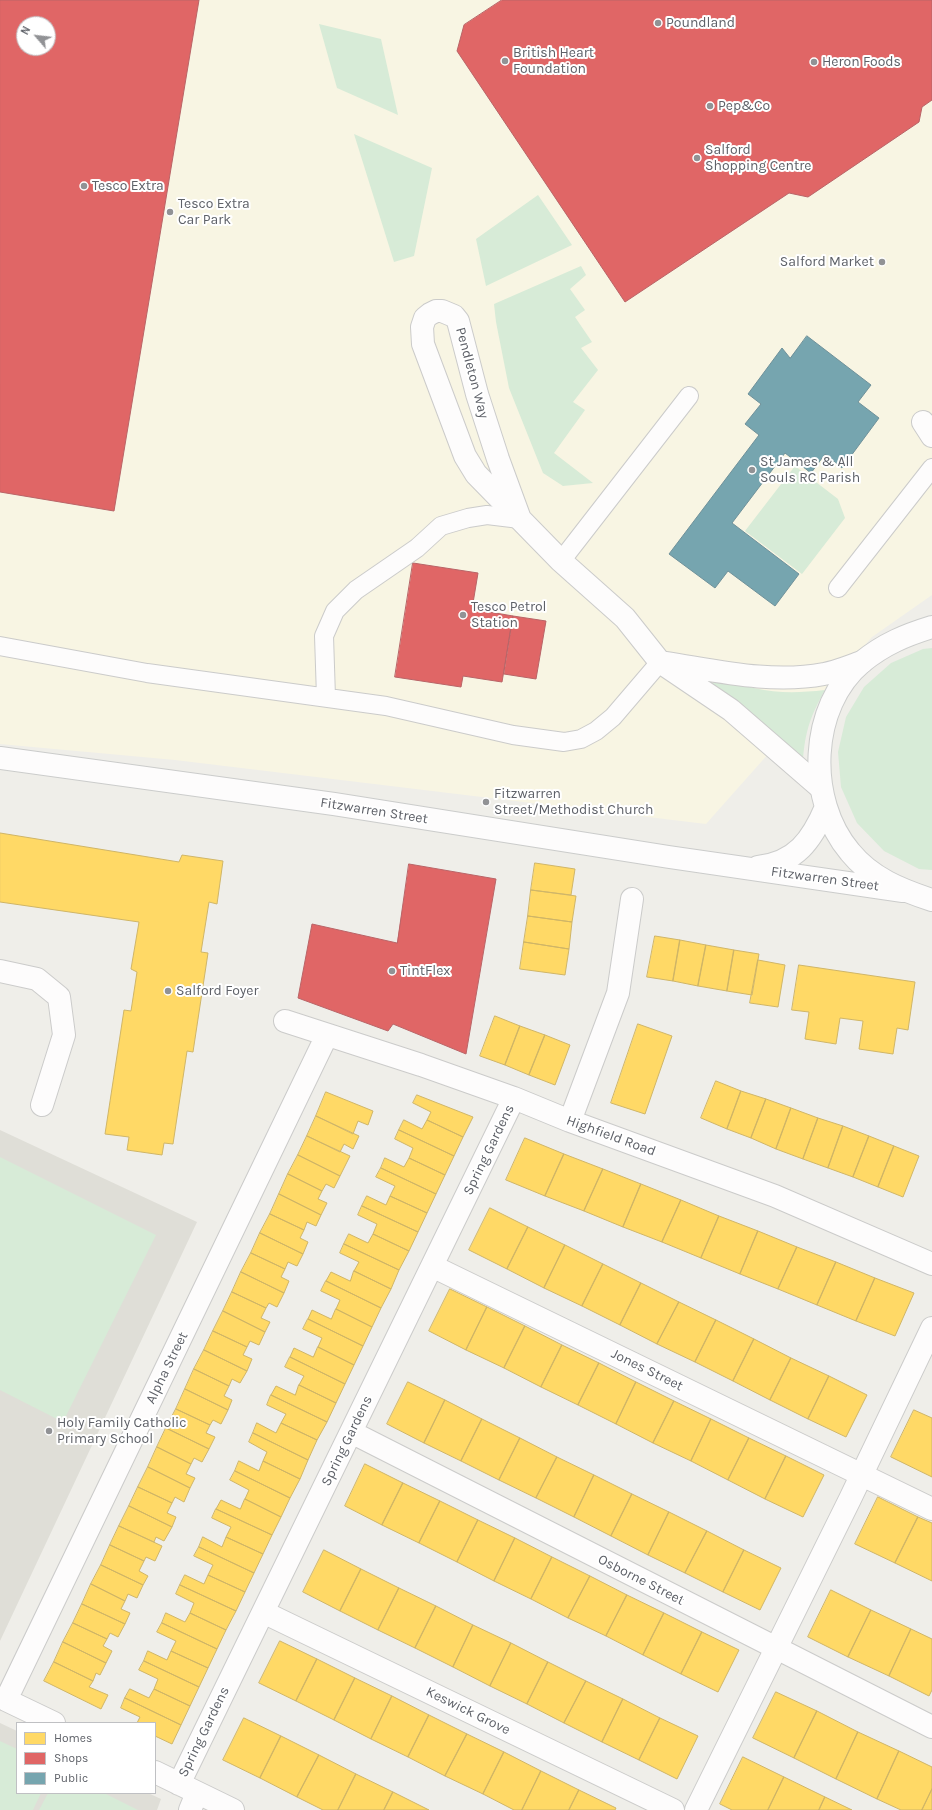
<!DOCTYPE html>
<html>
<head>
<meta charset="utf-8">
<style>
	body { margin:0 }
	#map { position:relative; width:932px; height:1810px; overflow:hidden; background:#efeee9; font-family:Karla,sans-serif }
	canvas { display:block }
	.legend { position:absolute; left:16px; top:1722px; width:140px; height:72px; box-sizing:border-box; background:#fff; border:1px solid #bfc0c3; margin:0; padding:5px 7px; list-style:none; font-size:12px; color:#5e6168 }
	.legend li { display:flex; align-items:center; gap:8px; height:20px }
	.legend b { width:20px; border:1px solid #bfc0c3 }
	.north { position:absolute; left:16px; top:16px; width:40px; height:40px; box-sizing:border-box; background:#fff; border:1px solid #bfc0c3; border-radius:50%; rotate:298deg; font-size:11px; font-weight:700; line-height:16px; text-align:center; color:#5e6168 }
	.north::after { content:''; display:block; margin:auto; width:14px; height:18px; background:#919295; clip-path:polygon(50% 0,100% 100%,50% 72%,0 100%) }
</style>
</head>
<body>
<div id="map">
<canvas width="932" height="1810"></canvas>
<ul class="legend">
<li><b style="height:11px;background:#ffd966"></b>Homes</li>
<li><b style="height:11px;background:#e06666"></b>Shops</li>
<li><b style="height:11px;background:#76a5af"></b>Public</li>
</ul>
<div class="north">N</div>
</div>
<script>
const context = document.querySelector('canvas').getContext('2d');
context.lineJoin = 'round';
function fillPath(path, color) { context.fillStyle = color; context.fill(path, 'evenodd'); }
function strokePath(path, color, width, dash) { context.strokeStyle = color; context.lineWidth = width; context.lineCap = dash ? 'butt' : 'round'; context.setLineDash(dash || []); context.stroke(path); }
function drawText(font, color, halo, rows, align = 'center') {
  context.font = font + ' Karla,sans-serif'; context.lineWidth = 4; context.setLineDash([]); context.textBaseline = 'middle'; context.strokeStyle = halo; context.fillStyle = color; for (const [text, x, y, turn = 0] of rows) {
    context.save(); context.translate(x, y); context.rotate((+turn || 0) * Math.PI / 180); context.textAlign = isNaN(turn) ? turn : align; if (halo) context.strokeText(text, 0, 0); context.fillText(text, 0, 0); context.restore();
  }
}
fillPath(new Path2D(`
	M0,0h932v595l-60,42 -166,187 -531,-64 -175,-16zM24,24h24v24h-24z`), '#f8f5e3');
fillPath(new Path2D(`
	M0,1130l197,92 -197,419z
	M0,1723l17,8v62h131l13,6 -4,11h-157z`), '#dfded7');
fillPath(new Path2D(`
	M319,24l62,15 17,76 -61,-27z
	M354,134l78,34 -18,88 -20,6z
	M538,195l34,50 -86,41 -10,-47z
	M581,266l5,9 -16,14 15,21 -10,7 17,25 -11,6 17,22 -25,32 12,8 -31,43 39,30 -30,3 -20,-13 -34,-85 -13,-66 -2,-18z
	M795,466l43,33 7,19 -43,56 -57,-43z
	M932,648v222l-13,-1 -35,-18 -27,-28 -16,-36 -3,-35 8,-35 18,-30 27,-24 32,-14z
	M716,675c40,17 66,20 109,15 -14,25 -20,41 -22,70l-93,-69z
	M0,1157l156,78 -93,187 -63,-32z
	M0,1741l17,8v44h24l-8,17h-33z
	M48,1793h56l34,17h-99z`), '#d7ebd7');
const homes = new Path2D(`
	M0,833l179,29 3,-7 41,6 -6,43 -8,-2 -8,50 7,1 -15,99 -6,-1 -14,93 -9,-1 -2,12 -35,-5 2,-13 -24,-3 19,-124 7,1 6,-39 -6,-3 8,-47 -139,-20z
	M535,863l40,6 -4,26 -40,-5z
	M531,890l45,6 -4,26 -44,-6z
	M528,916l44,6 -3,27 -45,-7z
	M655,936l25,4 -7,41 -26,-4z
	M680,940l26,5 -8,41 -25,-5z
	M524,942l45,7 -4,26 -45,-6z
	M706,945l28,5 -7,41 -29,-5z
	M734,950l25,4 -7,41 -25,-4z
	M758,960l27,5 -7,42 -28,-4z
	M799,965l116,17 -7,48 -11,-2 -4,26 -34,-5 4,-28 -23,-3 -4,26 -31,-5 4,-27 -17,-2z
	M495,1016l25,10 -15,39 -25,-9z
	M638,1024l34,12 -27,78 -34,-11z
	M520,1026l25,9 -16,40 -24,-10z
	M545,1035l25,10 -15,40 -26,-10z
	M716,1081l25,10 -14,38 -26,-11z
	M741,1091l25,8 -15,39 -24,-9z
	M326,1092l47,19 -5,14 -10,-4 -5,13 -37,-18z
	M417,1095l56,22 -10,20 -36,-17 4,-8 -18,-9z
	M766,1099l25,9 -15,41 -25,-11z
	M791,1108l27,10 -15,41 -27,-10z
	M316,1116l43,20 -6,13 -9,-5 -4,8 -33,-16z
	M818,1118l25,8 -15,42 -25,-9z
	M404,1120l18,9 5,-9 36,17 -9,19 -55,-26z
	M843,1126l26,10 -16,41 -25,-9z
	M399,1130l55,26 -9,19 -36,-17 4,-10 -18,-9z
	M307,1136l43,20 -10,20 -42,-21z
	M869,1136l25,10 -16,41 -25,-10z
	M525,1138l39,16 -19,42 -39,-16z
	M894,1146l25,10 -16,41 -25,-10z
	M564,1154l39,15 -19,42 -39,-15z
	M298,1155l42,21 -6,12 -8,-4 -4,7 -34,-17z
	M385,1158l19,9 5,-9 36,17 -9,19 -55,-26z
	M381,1168l55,26 -9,19 -37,-17 5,-10 -19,-9z
	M603,1169l38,15 -18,43 -39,-16z
	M288,1174l34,17 -4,8 9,4 -6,12 -42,-21z
	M641,1184l40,16 -19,42 -39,-15z
	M279,1194l42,21 -5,11 -9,-4 -3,8 -34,-16z
	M367,1196l19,9 4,-9 37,17 -9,19 -56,-26z
	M681,1200l38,16 -18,42 -39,-16z
	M362,1206l56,26 -9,19 -36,-17 4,-10 -19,-9z
	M490,1208l38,19 -21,42 -38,-19z
	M270,1214l34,16 -4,8 8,4 -5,12 -43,-21z
	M719,1216l39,15 -18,43 -39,-16z
	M528,1227l37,18 -21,43 -37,-19z
	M758,1231l39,16 -19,42 -38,-15z
	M260,1233l43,21 -6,12 -9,-4 -3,7 -34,-16z
	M349,1234l19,9 5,-9 36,17 -10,19 -55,-26z
	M344,1244l55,26 -8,19 -37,-18 5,-9 -19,-9z
	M565,1245l38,19 -21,42 -38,-18z
	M797,1247l39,15 -19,43 -39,-16z
	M251,1253l34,16 -4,8 8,4 -5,12 -43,-21z
	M836,1262l39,16 -19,43 -39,-16z
	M603,1264l38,19 -21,42 -38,-19z
	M354,1271l37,18 -10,19 -55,-27 5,-9 19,9z
	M241,1272l43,21 -7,14 -8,-4 -3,5 -34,-16z
	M875,1278l39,15 -19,43 -39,-15z
	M326,1281l55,27 -9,19 -36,-18 4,-9 -19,-9z
	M641,1283l38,19 -22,42 -37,-19z
	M450,1289l37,18 -21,43 -37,-19z
	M232,1292l34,16 -5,10 9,4 -5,10 -42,-21z
	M679,1302l37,18 -21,42 -38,-18z
	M487,1307l38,19 -21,42 -38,-18z
	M336,1309l36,18 -9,19 -55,-27 4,-9 19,9z
	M223,1311l42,21 -6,13 -9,-4 -3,6 -34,-16z
	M308,1319l55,27 -9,19 -36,-18 4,-9 -19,-9z
	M716,1320l38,19 -21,42 -38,-19z
	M525,1326l37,19 -21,42 -37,-19z
	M213,1331l34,16 -4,8 9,4 -5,12 -43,-21z
	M754,1339l37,19 -21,42 -37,-19z
	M562,1345l37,18 -21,42 -37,-18z
	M318,1347l36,18 -9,19 -55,-27 4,-9 19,9z
	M204,1350l43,21 -7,12 -8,-4 -3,7 -35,-17z
	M290,1357l55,27 -9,19 -37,-18 5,-9 -19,-9z
	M791,1358l38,18 -21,43 -38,-19z
	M599,1363l37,19 -20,42 -38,-19z
	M194,1369l35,17 -5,10 8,4 -4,10 -43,-21z
	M829,1376l38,19 -21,42 -38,-18z
	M408,1382l37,18 -21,43 -37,-19z
	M636,1382l38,19 -21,42 -37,-19z
	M299,1385l37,18 -9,19 -56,-27 5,-9 19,9z
	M185,1389l43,21 -7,14 -8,-4 -3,5 -34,-16z
	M271,1395l56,27 -10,18 -36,-17 5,-9 -19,-9z
	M445,1400l37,19 -21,42 -37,-18z
	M674,1401l37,18 -20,42 -38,-18z
	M176,1409l34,16 -4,8 9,4 -6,12 -43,-21z
	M914,1410l18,8v59l-41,-20z
	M482,1419l38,19 -21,42 -38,-19z
	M711,1419l38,19 -21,42 -37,-19z
	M257,1423l19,10 5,-10 36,17 -9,20 -55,-27z
	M166,1428l43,21 -7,13 -8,-4 -3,6 -34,-17z
	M253,1433l55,27 -8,19 -37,-18 4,-9 -18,-10z
	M520,1438l37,19 -21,41 -37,-18z
	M749,1438l37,18 -21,43 -37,-19z
	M157,1447l34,17 -5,10 9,4 -5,10 -42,-21z
	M786,1456l38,19 -21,42 -38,-18z
	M557,1457l37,18 -20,42 -38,-19z
	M239,1461l20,10 4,-10 37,18 -10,19 -55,-27z
	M365,1464l38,19 -21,42 -37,-19z
	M148,1467l42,21 -6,14 -9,-5 -3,6 -34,-16z
	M235,1471l55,27 -9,19 -36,-18 4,-9 -19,-10z
	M594,1475l38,19 -21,42 -37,-19z
	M403,1483l37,18 -21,42 -37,-18z
	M138,1487l34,16 -5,10 9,4 -4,10 -43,-21z
	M632,1494l37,18 -21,43 -37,-19z
	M878,1497l40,20 -23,46 -40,-19z
	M245,1499l36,18 -9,18 -56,-26 5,-9 19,9z
	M440,1501l38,19 -21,42 -38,-19z
	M129,1506l43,21 -8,14 -8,-4 -2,5 -35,-16z
	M216,1509l56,26 -9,19 -37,-17 5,-10 -19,-9z
	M669,1512l38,19 -22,42 -37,-18z
	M918,1517l14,6v58l-37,-18z
	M478,1520l37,18 -21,43 -37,-19z
	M119,1526l43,20 -7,15 -9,-4 -2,4 -34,-16z
	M707,1531l37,19 -21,42 -38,-19z
	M203,1537l19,10 4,-10 37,17 -9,19 -55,-26z
	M515,1538l37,19 -21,42 -37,-18z
	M110,1545l34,16 -5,10 9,5 -5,9 -42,-20z
	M199,1547l55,26 -9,19 -37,-17 5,-10 -19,-9z
	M324,1550l37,19 -21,42 -37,-19z
	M744,1550l37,18 -21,42 -37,-18z
	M552,1557l38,19 -22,42 -37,-19z
	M101,1565l42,20 -6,13 -9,-4 -3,7 -34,-17z
	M361,1569l38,19 -21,42 -38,-19z
	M185,1575l19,9 4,-9 37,17 -9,19 -56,-26z
	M590,1576l37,19 -21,41 -38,-18z
	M91,1584l34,17 -4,8 9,4 -5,11 -43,-20z
	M180,1585l56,26 -10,19 -36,-17 4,-10 -18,-9z
	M399,1588l37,18 -21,42 -37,-18z
	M831,1590l40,20 -23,47 -40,-20z
	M627,1595l37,18 -21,42 -37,-19z
	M82,1604l43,20 -7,13 -8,-4 -3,6 -34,-16z
	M436,1606l37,19 -20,42 -38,-19z
	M871,1610l40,19 -22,47 -41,-19z
	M166,1613l19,9 5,-9 36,17 -9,19 -55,-26z
	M664,1613l38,19 -21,42 -38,-19z
	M73,1623l34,16 -4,7 9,5 -6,12 -43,-21z
	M162,1623l55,26 -9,19 -37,-17 5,-10 -19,-9z
	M473,1625l38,18 -21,43 -37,-19z
	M911,1629l21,10v51l-3,6 -40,-20z
	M702,1632l37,18 -21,42 -37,-18z
	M280,1641l37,18 -21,42 -37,-18z
	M63,1642l43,21 -6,12 -4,-2 -3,8 -39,-19z
	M511,1643l37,19 -21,42 -37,-18z
	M148,1651l19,9 4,-9 37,17 -9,19 -55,-26z
	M317,1659l38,19 -21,42 -38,-19z
	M144,1661l55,26 -9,19 -36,-17 4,-10 -19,-9z
	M54,1662l39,19 -4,6 19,8 -7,14 -57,-28z
	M548,1662l38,19 -22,42 -37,-19z
	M355,1678l37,18 -21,43 -37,-19z
	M586,1681l37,18 -21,43 -38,-19z
	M130,1689l19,9 5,-9 36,17 -9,19 -56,-27z
	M776,1692l41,19 -23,47 -41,-20z
	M392,1696l37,19 -21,42 -37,-18z
	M125,1698l56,27 -9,19 -17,-8v-13h-18l3,-6 -19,-9z
	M623,1699l37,19 -21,42 -37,-18z
	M817,1711l41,21 -22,47 -42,-21z
	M429,1715l38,19 -22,42 -37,-19z
	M244,1718l37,18 -21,42 -37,-18z
	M660,1718l38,18 -21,43 -38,-19z
	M858,1732l41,19 -22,48 -41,-20z
	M467,1734l37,18 -21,42 -38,-18z
	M281,1736l38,19 -22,42 -37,-19z
	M899,1751l33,16v22l-10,21h-21l-24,-11z
	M504,1752l37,19 -19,39h-8l-31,-16z
	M319,1755l37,19 -18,36h-15l-26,-13z
	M743,1757l41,20 -16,33h-36l-12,-6z
	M541,1771l38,19 -10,20h-47z
	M356,1774l37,18 -9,18h-46z
	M784,1777l41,20 -6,13h-51z
	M932,1789v21h-10z
	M579,1790l37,18 -1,2h-46z
	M393,1792l36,18h-45z
	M825,1797l27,13h-33z`);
fillPath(homes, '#ffd966');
strokePath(homes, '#cfb567', 1);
const shops = new Path2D(`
	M0,0h199l-85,511 -114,-19zM24,24h24v24h-24z
	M502,0h430v100l-10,7 -3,15 -111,75 -19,-4 -164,109 -168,-251 7,-26z
	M413,563l65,10 -6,36 41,7 -11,66 -39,-6 -2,11 -66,-10z
	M513,616l33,5 -10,58 -32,-5z
	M409,864l87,15 -30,175 -73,-30 -5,7 -90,-33 14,-74 85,19z`);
fillPath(shops, '#e06666');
strokePath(shops, '#b96467', 1);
const public = new Path2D(`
	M807,336l64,49 -13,17 21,16 -37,50 -17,-14 -14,19 -26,-20 -53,70 67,51 -24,32 -47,-35 -13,17 -46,-34 90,-119 -14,-11 16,-20 -13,-10 34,-46 8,10z`);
fillPath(public, '#76a5af');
strokePath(public, '#6f919a', 1);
const lane = new Path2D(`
	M561,561l128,-165
	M838,588l94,-120
	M0,646l147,27 239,33 127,29 51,7 17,-3 15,-8 17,-14 47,-55
	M326,697l-2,-61 11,-25 21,-21 61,-42 24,-22 27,-8 19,-3 33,4`);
const street = new Path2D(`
	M923,422l9,14
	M520,519l-22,-60 -21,-65 -19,-73 -4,-5 -12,-5h-6l-6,3 -5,4 -3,9 1,17 42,112 11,18 85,87 64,57 35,44 71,48 90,78
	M667,663c51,8 105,21 157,11 13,-2 26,-8 38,-12
	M0,971l37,8 22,18 5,38 -22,70
	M285,1021l136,44 93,33 56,23 205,75 157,68
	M570,1121l48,-128 14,-94
	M432,1266l500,243
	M351,1432l581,295
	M263,1612l410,198
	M54,1723l-48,-23 321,-665
	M155,1772l78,38
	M179,1784l335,-686
	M190,1810l7,-17
	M696,1810l154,-311 82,-171`);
const secondary = new Path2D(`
	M932,627c-26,8 -48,17 -70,35 -53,44 -56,138 -12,190 21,26 51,38 82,48
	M0,758l334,46 335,53 234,34
	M758,867c38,-4 54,-27 68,-60`);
strokePath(lane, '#cbcbca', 20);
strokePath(street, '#cbcbca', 24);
strokePath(secondary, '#cbcccb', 24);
strokePath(lane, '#fdfcfc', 18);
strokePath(street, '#fdfcfc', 22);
strokePath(secondary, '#fdfcfc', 22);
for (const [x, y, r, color] of [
	[658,23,4,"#919295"],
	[505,61,4,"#919295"],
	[814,62,4,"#919295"],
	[710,106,4,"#919295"],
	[697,158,4,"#919295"],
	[84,186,4,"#919295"],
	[170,212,4,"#919295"],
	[882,262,4,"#919295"],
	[752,470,4,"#919295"],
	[463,615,4,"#919295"],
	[486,802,4,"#919295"],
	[392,971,4,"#919295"],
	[168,991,4,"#919295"],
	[49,1431,4,"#919295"]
]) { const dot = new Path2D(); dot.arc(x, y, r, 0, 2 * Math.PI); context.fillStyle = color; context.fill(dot); strokePath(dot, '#fff', 1.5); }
drawText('14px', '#5e6168', '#fff', [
	["Poundland",666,23],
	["British Heart",513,53],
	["Foundation",513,69],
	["Heron Foods",822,62],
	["Pep&Co",718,106],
	["Salford",705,150],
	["Shopping Centre",705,166],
	["Tesco Extra",92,186],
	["Tesco Extra",178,204],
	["Car Park",178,220],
	["Salford Market",874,262,"right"],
	["St James & All",760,462],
	["Souls RC Parish",760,478],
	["Tesco Petrol",471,607],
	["Station",471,623],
	["Fitzwarren",494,794],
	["Street/Methodist Church",494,810],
	["TintFlex",400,971],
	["Salford Foyer",176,991],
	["Holy Family Catholic",57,1423],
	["Primary School",57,1439]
], 'left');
drawText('14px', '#5e6168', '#fff', [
	["Pendleton Way",472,373,75],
	["Fitzwarren Street",374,811,9],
	["Fitzwarren Street",825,879,8],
	["Highfield Road",611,1136,20],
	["Spring Gardens",489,1150,-64],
	["Alpha Street",167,1368,-64],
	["Jones Street",647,1370,26],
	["Spring Gardens",347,1441,-64],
	["Osborne Street",641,1580,27],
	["Keswick Grove",468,1711,26],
	["Spring Gardens",204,1732,-64]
]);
</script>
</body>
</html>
